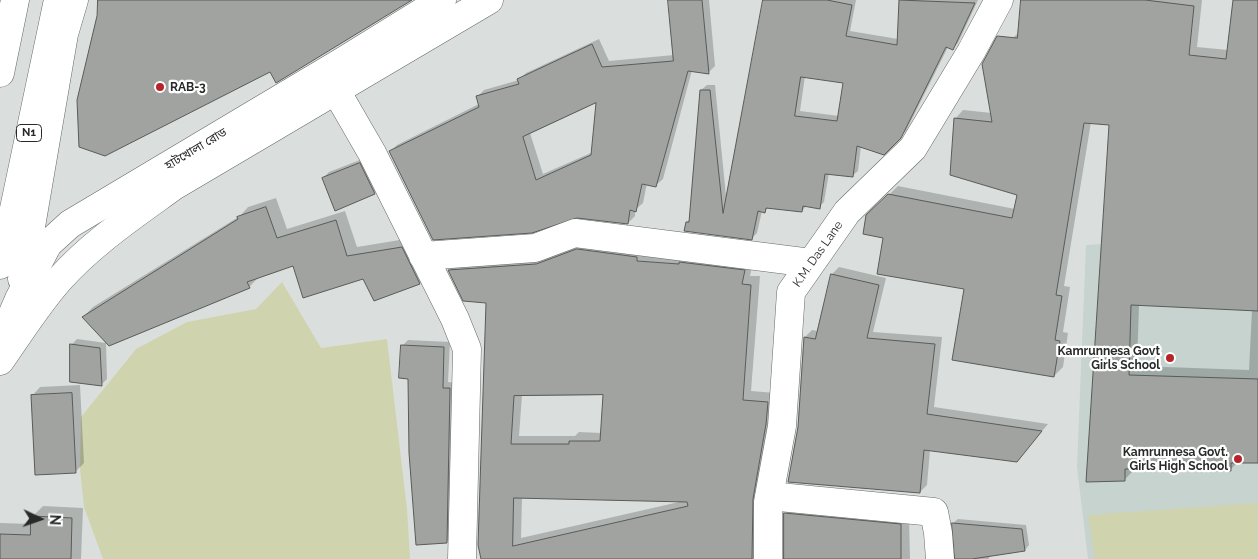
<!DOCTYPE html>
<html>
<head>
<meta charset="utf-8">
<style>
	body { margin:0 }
	#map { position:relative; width:1258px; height:559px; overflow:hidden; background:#dadfdd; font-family:Raleway,sans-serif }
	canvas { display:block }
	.north { position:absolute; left:15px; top:494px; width:50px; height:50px; -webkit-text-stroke:4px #fff; paint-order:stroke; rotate:93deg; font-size:14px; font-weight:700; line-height:20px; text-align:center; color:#282a29 }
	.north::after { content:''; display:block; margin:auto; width:18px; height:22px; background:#282a29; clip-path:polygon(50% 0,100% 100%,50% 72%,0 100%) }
</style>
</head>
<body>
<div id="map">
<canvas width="1258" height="559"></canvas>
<div class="north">N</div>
</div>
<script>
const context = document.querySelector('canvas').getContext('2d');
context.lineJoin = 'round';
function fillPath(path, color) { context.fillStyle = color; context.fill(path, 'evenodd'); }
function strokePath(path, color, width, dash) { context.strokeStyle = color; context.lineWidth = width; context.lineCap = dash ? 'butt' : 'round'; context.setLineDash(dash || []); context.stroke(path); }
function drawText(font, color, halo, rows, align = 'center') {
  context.font = font + ' Raleway,"Noto Sans Bengali",sans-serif'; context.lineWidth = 4.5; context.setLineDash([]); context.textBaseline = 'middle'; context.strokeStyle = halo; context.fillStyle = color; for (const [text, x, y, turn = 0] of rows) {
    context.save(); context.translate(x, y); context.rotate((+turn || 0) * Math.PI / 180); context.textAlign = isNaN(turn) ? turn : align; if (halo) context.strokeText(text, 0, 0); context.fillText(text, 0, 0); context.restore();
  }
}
fillPath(new Path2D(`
	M1165,240l93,1v318h-170l-11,-92 9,-222z`), '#c6d3ce');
fillPath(new Path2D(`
	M282,282l39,66 66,-9 20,170 3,50h-307l-19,-52 -4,-38 1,-52 55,-68 51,-27 69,-13z
	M1258,503v56h-163l-7,-44z`), '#cfd4ae');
fillPath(new Path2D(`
	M670,0h39l6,66 -7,7 -16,-3 -29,109 -7,6 -9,-2 -4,20 -8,7v6l-7,7 -238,-71 7,-7 82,-41 -2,-7 7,-7 35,-10 7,-7 73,-34 10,22 65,-6zM597,101l-4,51 -50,22 -13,-41z
	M764,0h92l-6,31 48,8 2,-39h78l-20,43 -5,5 -5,-1 -42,84 -23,22 -22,-7 -3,25 -6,5 -23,-3 -5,29 -5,5 -12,-2 -5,6 -33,-4 -4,4h-3l-5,22 -5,5 -65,-16 3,-3 11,-129 6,-5h8l11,111zM805,76l40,6 -6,34 -39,-5z
	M1023,0h179l-5,47 31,3 6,-50h24v462h-20l-8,8 -97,-2v3l-9,9 -14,-356 -19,-2 -27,164 6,1 -7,45 5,1 -5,34 -9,9 -89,-88 -97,-73 30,-29 117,23 4,-15 -64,-75 8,-9 29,3 21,-75 6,-6zM1139,304l113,6 -3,60 -112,-4z
	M365,158l15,30 -6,5 -51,-15 6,-6z
	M276,198l11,31 58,-18 12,36 55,-9 17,36 -9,9 -126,-19 -35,13 -10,10 -166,30 10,-10 147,-91 8,-9z
	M587,241l166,21 -3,14h10l-9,115 25,2 -12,166h-281l5,-257 -39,-32 9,-8zM605,394l-3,39 -23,-1 -4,4h-56l3,-41zM522,497l156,4 1,1 -158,36z
	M839,267l47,11 -13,54 69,5 -8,70 114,17 -31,37 -87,-11 -3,35 -7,7 -121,-65 6,-90 7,-7 6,1 14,-57z
	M77,339l29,4 1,36 -6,6 -30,-40z
	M408,340l42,2 -2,40 8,1 -4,153 -6,6 -44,-196z
	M80,385l4,78 -9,9 -43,-76 8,-9z
	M794,505l115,11 1,43h-127l2,-45z
	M43,506l40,2 -2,51h-81v-36l32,1v-7z
	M958,519l68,6 3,20 -4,5 -36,5v4h-34l-2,-36z`), '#0003');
const building = new Path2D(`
	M98,0h314l-136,83 -6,-11 -165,84 -26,-9 -2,-47 20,-84z
	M668,0h34l7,74 -21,-3 -32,116 -14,-3 -6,28 -6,-2 -2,14 -51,-6 -45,15 -99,7 -44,-89 90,-44 -3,-11 43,-12 -2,-5 75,-35 10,23 71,-6zM596,103l-5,52 -55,25 -13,-43z
	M763,0h64l25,5 -6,31 51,9 2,-45 76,3 -22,47 -7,-3 -45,91 -17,17 -27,-9 -4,31 -28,-3 -5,35 -17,-3 -1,6 -36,-4 -1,5 -7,-2 -6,29 -68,-9 2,-9h3l11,-132h10l13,123zM801,77l42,6 -6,38 -42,-5z
	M1021,0h124l49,6 -5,49 37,4 7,-59h25v311l-127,-6 -2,70 129,4v84h-27v8l-106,-2v12l-39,1 23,-357 -25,-2 -28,172 6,1 -7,44 5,1 -6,36 -102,-17 12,-71 -87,-15 6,-36 -20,-4 3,-19 22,-21 124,24 5,-23 -67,-20 4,-57 38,4 -10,-58 15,-28 20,2z
	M360,163l15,31 -40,17 -13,-33z
	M266,207l11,31 59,-18 11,36 55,-9 18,37 -46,17 -11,-22 -60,19 -10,-32 -46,16 3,6 -141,58 -27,-29 156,-98 -1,-2z
	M577,249l60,8v4l42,3v-2l66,8 -3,14 9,1 -8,115 25,2 -2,22 -13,75 -1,60h-271l-3,-14 8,-242 -23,-2 -15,-31 88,-6zM603,395l-3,46h-31v3h-58l3,-48zM514,498l173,4 1,4 -175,40z
	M831,274l48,11 -12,53 68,6 -8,70 115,17 -25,31 -93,-12 -4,43 -132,-11 10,-55 6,-90 11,2z
	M70,344l30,4 2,38 -32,-4z
	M401,345l43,2 -1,41h7l-3,155 -31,2 -7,-92 -1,-74 -9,-1z
	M72,393l4,80 -41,2 -4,-80z
	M784,513l117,11v35h-117z
	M31,516l41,2 -1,41h-71v-25l30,1z
	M952,523l70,6 3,22 -53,8h-17z`);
fillPath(building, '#a0a39f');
strokePath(building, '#595b58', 1);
const minor = new Path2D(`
	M335,89l37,64 83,166 12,30 -5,210
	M423,256l112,-8 40,-15 236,30
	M769,496l165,16 4,21 2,26
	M768,559v-57l14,-76 9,-134 56,-80 66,-64 58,-96 28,-52`);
const major = new Path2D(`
	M22,279l42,-245 10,-34
	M0,343l19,-44 29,-55 22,-20 270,-161 102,-63`);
const highway = new Path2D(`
	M0,73l15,-73
	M0,265l7,-23 51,-242
	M0,361c19,-27 37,-56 59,-81 33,-37 75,-65 115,-94l315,-186`);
strokePath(minor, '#656a68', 29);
strokePath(major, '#656a68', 29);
strokePath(highway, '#656a68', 29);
strokePath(minor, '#fff', 28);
strokePath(major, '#fff', 28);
strokePath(highway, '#fff', 28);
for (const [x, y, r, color] of [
	[160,87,5,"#b52429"],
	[1170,358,5,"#b52429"],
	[1238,459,5,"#b52429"]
]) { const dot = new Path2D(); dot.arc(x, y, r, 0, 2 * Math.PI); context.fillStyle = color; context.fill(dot); strokePath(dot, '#fff', 2); }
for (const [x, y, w] of [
	[29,133,25]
]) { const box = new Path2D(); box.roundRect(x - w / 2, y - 8.5, w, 17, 4); context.fillStyle = '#fff'; context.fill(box); strokePath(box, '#282a29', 1); }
drawText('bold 11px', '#282a29', null, [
	["N1",29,133]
]);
drawText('bold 12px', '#282a29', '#fff', [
	["RAB-3",170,87,"left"],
	["Kamrunnesa Govt",1160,351],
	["Girls School",1160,365],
	["Kamrunnesa Govt.",1228,452],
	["Girls High School",1228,466]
], 'right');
drawText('12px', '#282a29', '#fff', [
	["হাটখোলা রোড",196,149,-31],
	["K.M. Das Lane",818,254,-55]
]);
</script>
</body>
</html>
